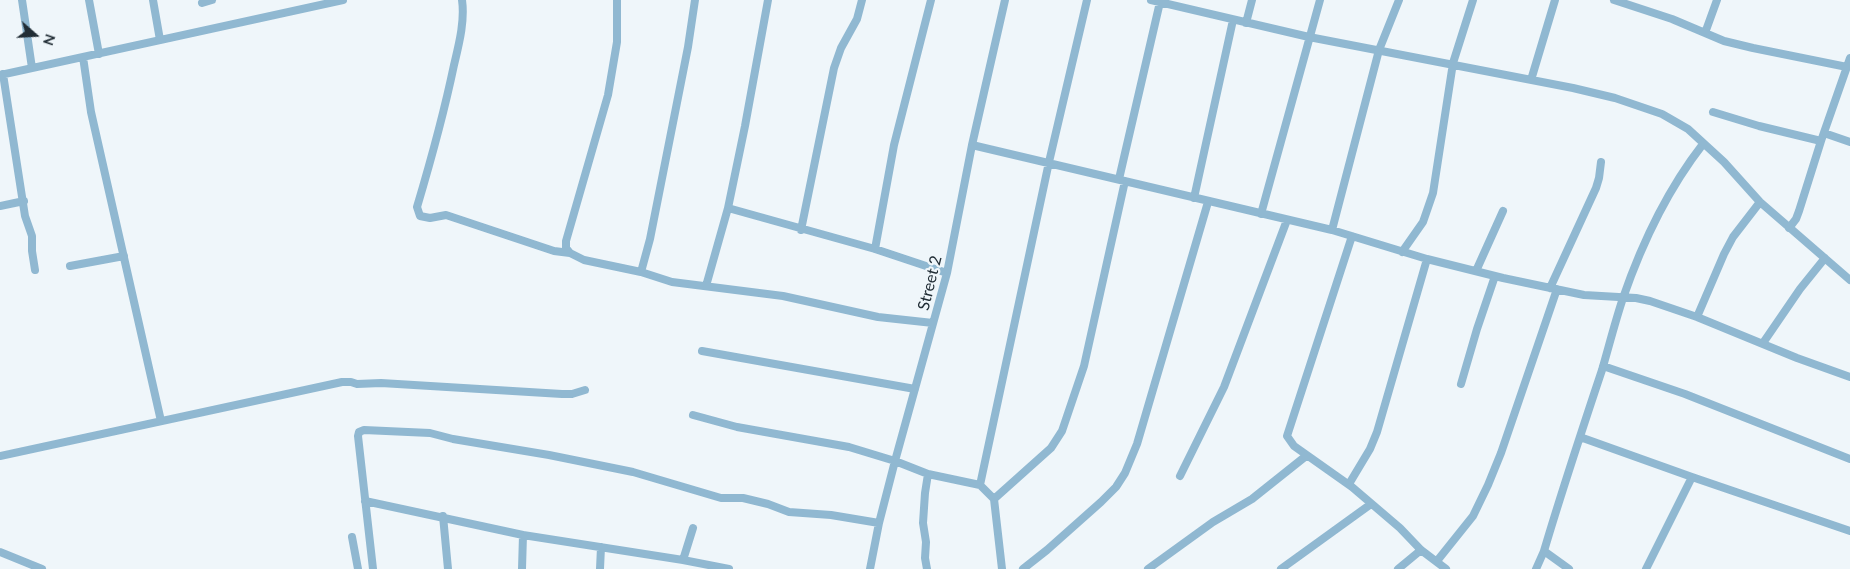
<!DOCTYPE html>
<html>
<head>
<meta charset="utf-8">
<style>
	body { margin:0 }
	#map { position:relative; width:1850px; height:569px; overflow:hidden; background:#eff6fa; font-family:Lato,sans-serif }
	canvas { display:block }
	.north { position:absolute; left:10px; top:10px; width:50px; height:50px; -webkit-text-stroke:4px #eff6fa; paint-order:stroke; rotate:109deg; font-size:14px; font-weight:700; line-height:20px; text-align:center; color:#212d35 }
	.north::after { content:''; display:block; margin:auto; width:18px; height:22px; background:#212d35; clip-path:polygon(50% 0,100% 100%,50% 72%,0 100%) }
</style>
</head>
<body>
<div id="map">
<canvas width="1850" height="569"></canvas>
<div class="north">N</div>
</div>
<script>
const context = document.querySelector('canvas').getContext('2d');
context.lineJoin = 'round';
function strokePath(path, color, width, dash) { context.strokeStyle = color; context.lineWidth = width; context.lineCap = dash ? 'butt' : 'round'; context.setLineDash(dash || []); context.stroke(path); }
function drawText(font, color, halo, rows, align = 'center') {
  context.font = font + ' Lato,sans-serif'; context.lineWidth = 4.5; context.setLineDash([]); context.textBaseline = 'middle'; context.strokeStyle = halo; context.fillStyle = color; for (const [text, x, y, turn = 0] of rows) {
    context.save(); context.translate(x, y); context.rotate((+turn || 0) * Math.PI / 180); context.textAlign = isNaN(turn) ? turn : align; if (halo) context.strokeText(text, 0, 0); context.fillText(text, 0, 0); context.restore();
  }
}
strokePath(new Path2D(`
	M22,0l10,68
	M89,0l10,54
	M153,0l7,40
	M462,0c3,21 -3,44 -8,65 -10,48 -23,95 -37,142l3,9 10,2 16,-3 108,36 16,2
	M617,0v42l-9,53 -42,146v7l4,5 14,7 57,12 31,10 111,14 95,21 55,6
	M1151,0l158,37 264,51 42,10 47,16 26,15 36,33 36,40 90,78
	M1614,0l58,19 52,22 29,7 94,19
	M202,3l10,-3
	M1246,23l6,-23
	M1705,33l12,-33
	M83,57l8,55 70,309
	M3,74l22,142 7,20v15l3,19
	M0,75l343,-75
	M1531,80l24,-80
	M1713,112l46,14 62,15
	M1824,133l26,9
	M972,145l360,85 95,29 76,19 81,17 52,3 14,3 47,16 100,41 53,19
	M1119,179l41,-177
	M1194,198l39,-178
	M0,206l24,-5
	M728,208l147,41 72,24
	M1261,214l59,-214
	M1789,228l7,-9 3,-8 22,-70 29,-83
	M801,230l33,-162 7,-20 16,-29 5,-19
	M1332,230l47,-180 20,-50
	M1352,236l-65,200 7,10 58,41 48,41 21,22 25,19
	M875,249l19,-104 37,-145
	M1402,252l21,-30 10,-29 20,-130 20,-63
	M70,266l54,-10
	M1476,271l27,-60
	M641,272l9,-33 38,-192 7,-47
	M706,286l22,-78 17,-82 23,-126
	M1550,288l46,-100 3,-10 2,-16
	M1697,317l27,-63 9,-17 27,-35
	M1763,343l37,-54 25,-31
	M702,351l213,38
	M1603,366l82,28 165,65
	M1461,384l16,-55 18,-53
	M693,415l44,12 112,20 46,14 33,13 52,11 14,14
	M1580,437l112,40 158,54
	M0,456l342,-74h9l6,2 24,-1 181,11h10l13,-4
	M1180,476l44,-89 63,-167
	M1349,484l21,-35 7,-17 50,-173
	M980,485l69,-323 38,-162
	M365,501l158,34
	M443,516l5,53
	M352,537l6,32
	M1544,551l25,18
	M0,552l42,17
	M683,560l10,-32
	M1437,561l36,-45 15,-31 13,-32 56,-164
	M373,569l-15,-133 1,-4 5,-2 66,3 23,6 96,16 84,17 88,26h22l25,6 21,8 42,3 48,8
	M522,569l1,-34 160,25 46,9
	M600,569l1,-22
	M870,569l9,-46 16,-62 52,-188 25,-128 33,-145
	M927,569l-2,-11 1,-16 -3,-19 2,-30 3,-19
	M1002,569l-8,-70 57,-51 11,-17 22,-65 41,-185
	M1023,569l24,-19 54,-48 15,-15 9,-14 12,-29 71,-242
	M1148,569l65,-47 39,-23 54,-43
	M1281,569l90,-65
	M1398,569l23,-19
	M1536,569l8,-18c18,-61 38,-121 58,-181 7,-24 13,-48 21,-72 19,-55 45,-109 80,-154
	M1646,569l46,-92`), '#90b8d1', 8);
drawText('16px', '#212d35', '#eff6fa', [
	["Street 2",930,283,-76]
]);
</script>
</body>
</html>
